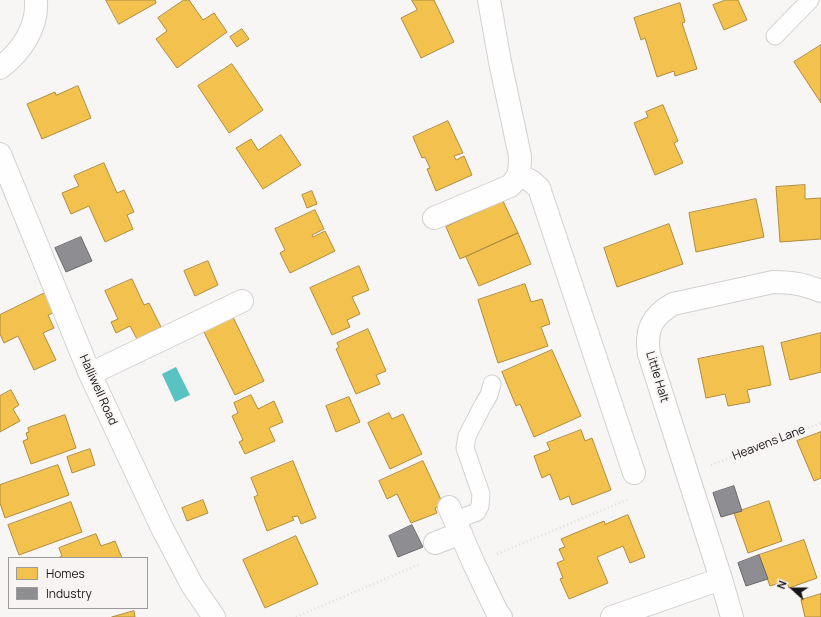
<!DOCTYPE html>
<html>
<head>
<meta charset="utf-8">
<style>
	body { margin:0 }
	#map { position:relative; width:821px; height:617px; overflow:hidden; background:#f8f5f5; font-family:Manrope,sans-serif }
	canvas { display:block }
	.legend { position:absolute; left:8px; top:557px; width:140px; height:52px; box-sizing:border-box; background:#f9f4f4; border:1px solid #9e9b9b; margin:0; padding:5px 7px; list-style:none; font-size:12px; color:#161515 }
	.legend li { display:flex; align-items:center; gap:8px; height:20px }
	.legend b { width:20px; border:1px solid #9e9b9b }
	.north { position:absolute; left:773px; top:569px; width:40px; height:40px; -webkit-text-stroke:3px #f9f4f4; paint-order:stroke; rotate:291deg; font-size:11px; font-weight:700; line-height:16px; text-align:center; color:#161515 }
	.north::after { content:''; display:block; margin:auto; width:14px; height:18px; background:#161515; clip-path:polygon(50% 0,100% 100%,50% 72%,0 100%) }
</style>
</head>
<body>
<div id="map">
<canvas width="821" height="617"></canvas>
<ul class="legend">
<li><b style="height:11px;background:#f2c14e"></b>Homes</li>
<li><b style="height:11px;background:#8d8d92"></b>Industry</li>
</ul>
<div class="north">N</div>
</div>
<script>
const context = document.querySelector('canvas').getContext('2d');
context.lineJoin = 'round';
function fillPath(path, color) { context.fillStyle = color; context.fill(path, 'evenodd'); }
function strokePath(path, color, width, dash) { context.strokeStyle = color; context.lineWidth = width; context.lineCap = dash ? 'butt' : 'round'; context.setLineDash(dash || []); context.stroke(path); }
function drawText(font, color, halo, rows, align = 'center') {
  context.font = font + ' Manrope,sans-serif'; context.lineWidth = 4; context.setLineDash([]); context.textBaseline = 'middle'; context.strokeStyle = halo; context.fillStyle = color; for (const [text, x, y, turn = 0] of rows) {
    context.save(); context.translate(x, y); context.rotate((+turn || 0) * Math.PI / 180); context.textAlign = isNaN(turn) ? turn : align; if (halo) context.strokeText(text, 0, 0); context.fillText(text, 0, 0); context.restore();
  }
}
fillPath(new Path2D(`
	M176,367l14,28 -15,7 -13,-28z`), '#58c3c2');
const homes = new Path2D(`
	M106,0h49l1,3 -37,21z
	M184,0h5l14,20 11,-7 13,19 -50,36 -21,-29 11,-8 -9,-13z
	M412,0h22l20,42 -33,16 -20,-40 16,-8z
	M726,0h12l9,20 -23,10 -11,-25z
	M680,3l5,19 -3,1 15,46 -22,7 -1,-5 -17,6 -12,-39 -4,2 -7,-22z
	M242,29l7,10 -12,8 -7,-10z
	M821,45v58l-27,-41z
	M232,64l31,46 -34,23 -31,-47z
	M78,86l13,32 -49,21 -15,-35 28,-12 1,3z
	M663,105l15,36 -4,2 9,20 -28,12 -21,-52 14,-6 -2,-5z
	M448,121l15,32 -9,3 2,4 8,-4 8,19 -36,16 -9,-22 3,-1 -5,-11 -3,1 -9,-21z
	M281,135l20,30 -38,24 -27,-41 15,-9 7,11z
	M104,163l13,30 7,-3 10,22 -7,3 6,14 -28,13 -16,-36 -18,8 -9,-21 17,-7 -5,-10z
	M805,185v14l16,-1v41l-41,3 -4,-55z
	M312,191l5,13 -10,4 -5,-13z
	M756,199l8,38 -68,15 -7,-39z
	M503,201l15,32 -58,26 -14,-32z
	M315,210l9,19 -12,6 1,2 12,-6 10,20 -45,22 -10,-20 5,-3 -10,-21z
	M669,224l14,40 -66,23 -13,-39z
	M518,233l13,31 -52,22 -13,-29z
	M208,261l10,24 -23,11 -11,-25z
	M359,266l10,24 -17,7 8,17 -13,6 3,7 -18,8 -22,-47z
	M132,279l12,26 5,-2 12,24 -24,12 -7,-13 -14,7 -5,-11 7,-3 -13,-28z
	M525,284l6,18 11,-3 8,25 -9,3 7,19 -50,17 -20,-63z
	M49,291l9,20 -10,4 6,13 -11,5 13,27 -22,10 -16,-34 -14,7 -4,-9v-19z
	M232,315l32,66 -29,14 -32,-65z
	M368,329l18,42 -10,4 4,9 -24,10 -20,-45 3,-2 -2,-4z
	M821,333v39l-31,8 -9,-37z
	M763,346l8,39 -24,5 3,12 -22,4 -3,-12 -19,4 -8,-39z
	M552,350l29,66 -47,21 -14,-33 -4,2 -14,-34z
	M11,390l8,15 -6,4 7,12 -20,11v-36z
	M251,395l7,14 16,-8 9,21 -14,6 6,13 -30,13 -6,-12 4,-2 -11,-24 6,-3 -4,-10z
	M349,397l11,25 -24,10 -10,-26z
	M389,413l3,6 11,-5 19,40 -32,15 -22,-46z
	M65,415l11,33 -45,16 -8,-23 5,-2 -2,-6 3,-1 -1,-4z
	M581,430l4,11 7,-3 19,52 -39,15 -3,-9 -9,4 -10,-26 -8,4 -8,-22 16,-6 -3,-7z
	M821,432v46l-7,3 -17,-40z
	M90,449l5,16 -23,8 -5,-16z
	M293,461l23,57 -15,6 -3,-8 -6,1 2,3 -27,11 -13,-34 4,-2 -7,-17z
	M423,461l20,43 -8,4 2,5 -26,10 -14,-29 -10,5 -8,-18z
	M58,465l11,30 -64,23 -5,-15v-18z
	M203,500l5,13 -21,8 -5,-13z
	M769,501l13,40 -34,12 -14,-40z
	M71,502l11,30 -63,23 -11,-30z
	M628,515l17,42 -15,6 -7,-17 -26,11 11,26 -39,16 -9,-20 3,-1 -6,-15 7,-3 -5,-11 6,-2 -4,-8 43,-18 1,3z
	M96,534l5,12 14,-5 7,17h-64l4,-2 -3,-8z
	M296,536l22,48 -53,24 -22,-48z
	M804,540l13,38 -28,10 -3,-7 -16,5 -11,-31z
	M821,594v23h-16l-4,-17z
	M134,611l1,6h-23z`);
fillPath(homes, '#f2c14e');
strokePath(homes, '#b08d3d', 1);
const industry = new Path2D(`
	M81,237l11,24 -26,11 -11,-24z
	M734,486l8,25 -21,6 -8,-24z
	M412,525l11,22 -25,10 -9,-21z
	M759,555l9,24 -22,7 -8,-23z`);
fillPath(industry, '#8d8d92');
strokePath(industry, '#69696c', 1);
const service = new Path2D(`
	M775,36l35,-36
	M456,520l21,-8 3,-6 1,-12 -16,-46 2,-12 16,-31 6,-10 3,-11`);
const minor = new Path2D(`
	M0,68c21,-16 38,-40 36,-68
	M0,154l90,220 72,154 30,57 22,32
	M519,175l12,6 8,7 95,285
	M434,218l76,-32c10,-10 10,-16 10,-30l-20,-94 -11,-62
	M90,374l152,-73
	M449,507l25,57 23,48 4,5
	M435,543l26,-10
	M612,617l109,-38
	M732,617l-11,-38 -72,-225c-4,-24 3,-38 24,-50l100,-22c19,0 30,2 48,9`);
strokePath(service, '#d2d0d0', 19);
strokePath(minor, '#d2d0d0', 24);
strokePath(new Path2D(`
	M711,465l110,-42
	M497,554l132,-55
	M296,617l124,-53`), '#dfdede', 2.5, [1, 3]);
strokePath(service, '#fefefe', 17);
strokePath(minor, '#fefefe', 22);
drawText('12px', '#161515', '#f9f4f4', [
	["Little Halt",657,377,73],
	["Halliwell Road",98,390,66],
	["Heavens Lane",769,443,-21]
]);
</script>
</body>
</html>
